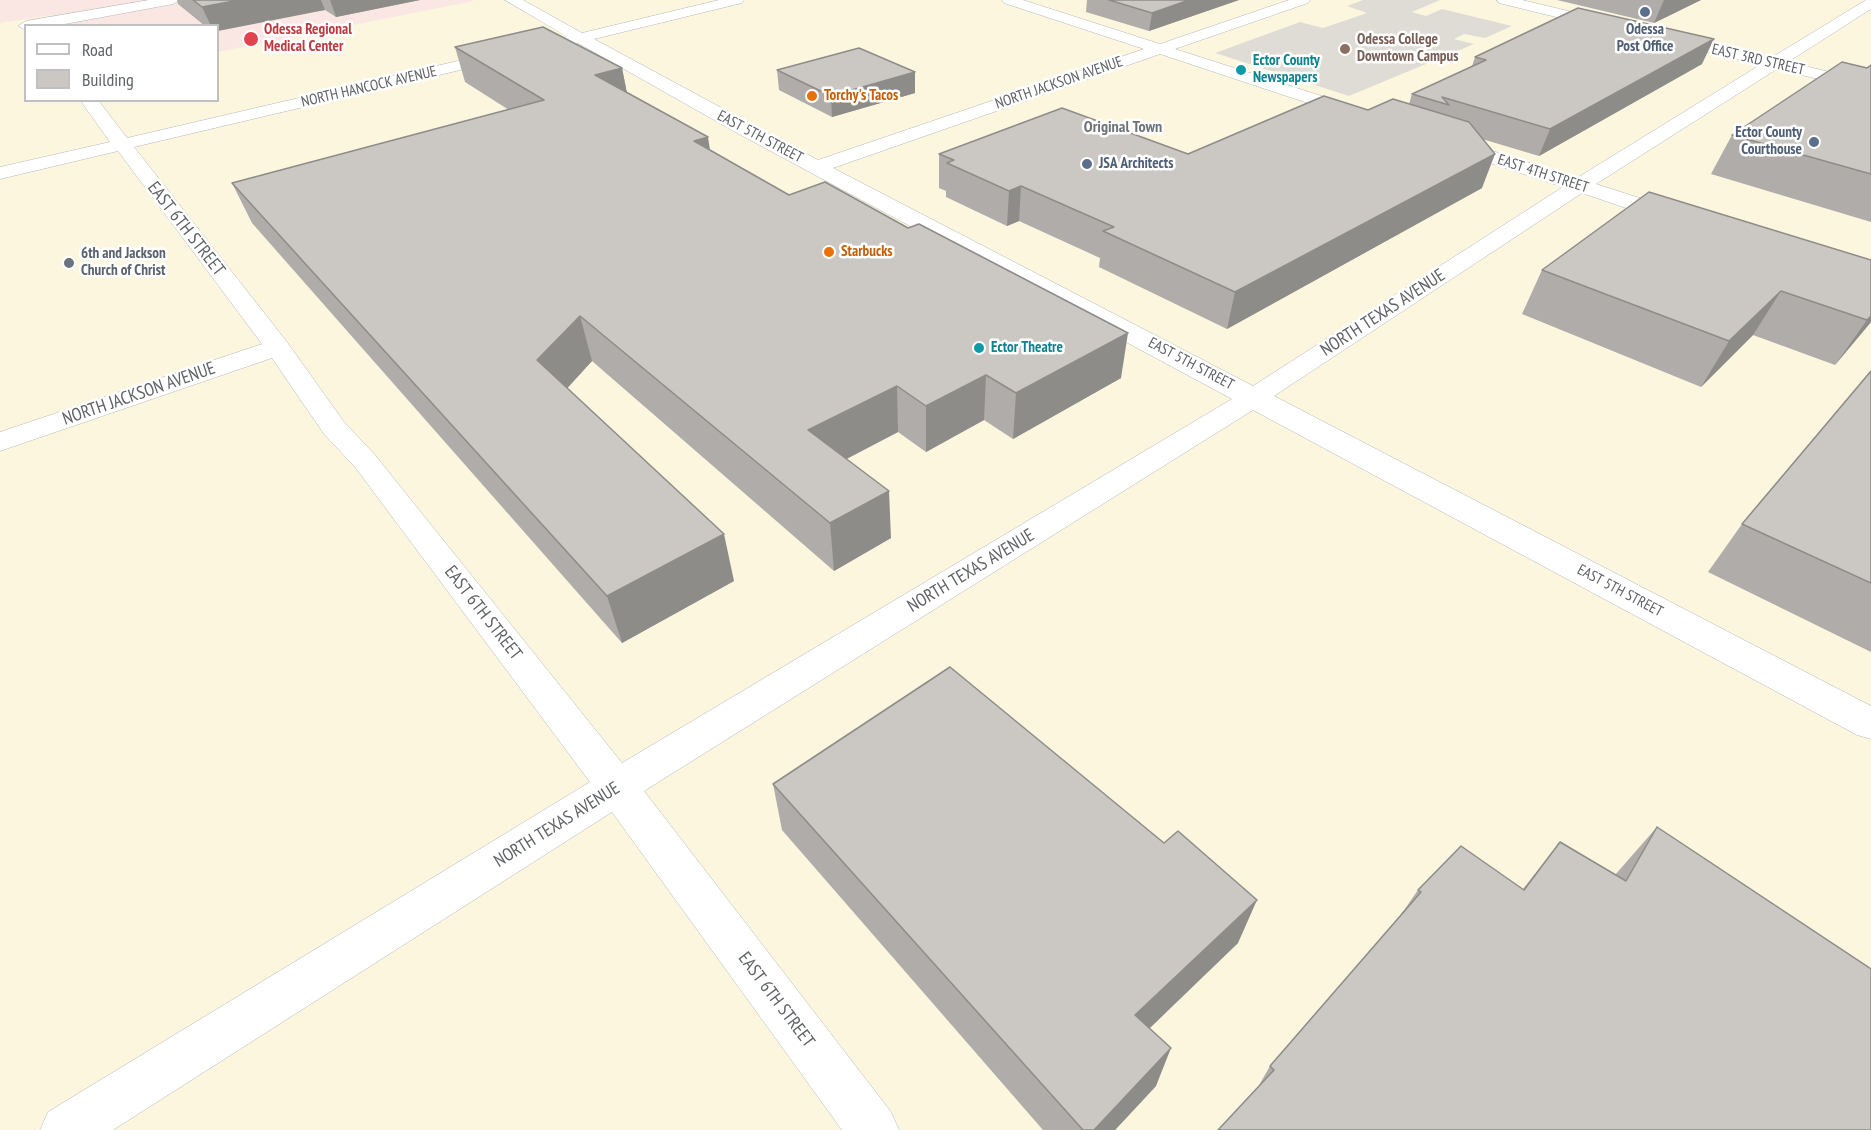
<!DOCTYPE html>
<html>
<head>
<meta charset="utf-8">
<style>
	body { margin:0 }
	#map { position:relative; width:1871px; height:1130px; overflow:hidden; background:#efede6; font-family:"PT Sans Narrow",sans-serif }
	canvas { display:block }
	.legend { position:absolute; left:24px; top:24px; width:195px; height:78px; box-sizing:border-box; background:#fff; border:2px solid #bfc0c2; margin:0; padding:8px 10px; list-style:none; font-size:18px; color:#5e6166 }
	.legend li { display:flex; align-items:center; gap:12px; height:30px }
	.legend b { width:30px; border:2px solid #bfc0c2 }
</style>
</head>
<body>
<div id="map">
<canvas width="1871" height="1130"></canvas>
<ul class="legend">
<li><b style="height:8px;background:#fff"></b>Road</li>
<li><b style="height:16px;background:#cbc8c4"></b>Building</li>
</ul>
</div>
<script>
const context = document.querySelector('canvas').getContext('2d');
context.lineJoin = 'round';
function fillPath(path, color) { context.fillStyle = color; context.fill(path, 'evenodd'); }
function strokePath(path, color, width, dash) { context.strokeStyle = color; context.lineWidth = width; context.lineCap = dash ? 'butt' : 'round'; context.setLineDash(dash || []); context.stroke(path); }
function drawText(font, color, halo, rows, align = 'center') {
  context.font = font + ' "PT Sans Narrow",sans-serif'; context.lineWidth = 5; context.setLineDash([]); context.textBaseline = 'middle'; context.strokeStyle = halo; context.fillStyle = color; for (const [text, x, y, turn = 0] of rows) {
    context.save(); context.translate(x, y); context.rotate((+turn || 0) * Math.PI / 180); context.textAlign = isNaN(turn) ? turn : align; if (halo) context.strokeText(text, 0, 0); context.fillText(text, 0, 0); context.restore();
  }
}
fillPath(new Path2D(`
	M0,0h1871v1130h-1871zM26,26h192v74h-192z`), '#fcf6df');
fillPath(new Path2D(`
	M1363,0h77l-28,12 14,4 16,-7 70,17 -27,12 -21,-4 -10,5 20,5 -125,52 -134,-43 85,-31 23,6 44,-15 -20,-7z`), '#dfdcd5');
fillPath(new Path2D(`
	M0,0h472l2,1 -256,51v-26l-158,-1 -8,-10 -52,8z`), '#fae7e4');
const minor = new Path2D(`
	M149,0h31l-7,4 -119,22h-28v4l-8,-4 8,-5z
	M505,0h18l59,33 137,-33h25l-2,3 -148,36 224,121 326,-111 -140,-46 -2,-3h21l137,44 129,-44h21l-2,3 -133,46 190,61 3,4 -3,4h-12l-193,-64 -327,114 420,218 310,-199 -119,-39 -3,-4 3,-4h14l119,38 183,-113 -99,-24 -3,-3 3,-3 5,-2 105,25 95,-58h5v9l-83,53 83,20v10l-94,-23 -181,115 87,28 3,5 -3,5 -8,1 -8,-1 -85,-29 -308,203 597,310v33l-14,-4 -604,-325 -609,381 247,321 8,18h-57l-230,-318 -499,318h-73l8,-18 542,-330 -235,-315 -31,-33 -52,-76 -272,93v-19l262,-88 -144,-193 -118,28v-12l110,-25 -30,-42h18l29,38 378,-88 6,2 2,3 -2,3 -377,89 153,195 57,80 31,33 247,308 610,-364 -495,-266 -159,-90h-14l-2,-3 4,-4z
	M1497,0h25l92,22 3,3 -8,5 -110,-27z`);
strokePath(minor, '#b7b8bc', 1);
fillPath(minor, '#fff');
fillPath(new Path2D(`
	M177,0h243l-84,17 -11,-7 -107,16h-13l-27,-22z
	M1087,0h152l-90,31 -63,-19z
	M1557,0h144l-47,23z
	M455,47l167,21 5,25 83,57 79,45 332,183 -108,61 -29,-19 -58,32 -28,-20 -51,27 44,79 -57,33 -242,-210 -25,27 167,193 -112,62 -370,-420 -20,-40 277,-73 -44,-28z
	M1475,57l227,7 -163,92 -57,-17v49l-255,141 -128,-62 1,-9 -81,-37 -12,5 -61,-29v-6l-7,-3v-34h249l180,-44 41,-6 3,-10 60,-28z
	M1871,65v157l-160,-48 21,-39z
	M777,70l138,23 -83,24 -53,-27z
	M1649,192l222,130 -36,43 -82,-30 -52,52 -179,-73 20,-44z
	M1871,371v281l-163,-80 34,-48z
	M773,784l391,59 74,100 -89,85 7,58 -41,44h-72l-261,-300z
	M1657,827l214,142 -614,120 13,-23 130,-150 18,-26 105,-1 37,-47 55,33z`), '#afaca9');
fillPath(new Path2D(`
	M239,0h82l4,10 -107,21v-5h-7l-9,-19z
	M330,0h90l-84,17z
	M1189,0h50l-90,31 3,-18z
	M1664,0h37l-47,23z
	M1714,39l-12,25 -163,92 11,-27z
	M622,68l7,36 -34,-29z
	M915,72v21l-83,24 -1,-21z
	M708,137l6,39 -20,-35z
	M1495,154l-13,34 -255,141 8,-37z
	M1021,186l-2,35 -12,5 2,-35z
	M1781,291l-28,44 -52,52 28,-46z
	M580,316l12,45 -40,44 -15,-45z
	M1871,316v6l-36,43 32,-45z
	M1128,333l-7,45 -108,61 3,-46z
	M986,375l-2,45 -58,32v-46z
	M897,386l1,46 -85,44 -5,-46z
	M889,491l2,47 -57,33 -4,-48z
	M724,534l10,47 -112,62 -15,-47z
	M1257,900l-19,43 -116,112 13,-40z
	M1171,1048l-15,38 -41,44h-21z`), '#8e8c89');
const building = new Path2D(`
	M193,0h46l-37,7z
	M1109,0h80l-37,13z
	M1578,8l136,31 -164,90 -108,-32 7,8 -37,-11 74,-34 -11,-3z
	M543,27l79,41 -27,7 113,62 -14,4 95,54 36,-13 83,46 11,-4 209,109 -112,60 -30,-18 -60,31 -29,-20 -89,44 81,61 -59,32 -250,-207 -43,44 187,174 -117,62 -375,-413 312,-83 -89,-53z
	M859,48l56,24 -84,24 -54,-26z
	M1842,62l25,6 4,-3v109l-139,-39z
	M1324,96l44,14 25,-11 76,23 26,32 -260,138 -132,-61 11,-4 -93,-41 -12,5 -62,-28 7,-3 -15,-6 123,-46 126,46z
	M1649,192l222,68v56l-4,4 -86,-29 -52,50 -187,-71z
	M1871,371v212l-129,-59z
	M950,667l214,176 14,-12 79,69 -122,115 36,33 -77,82h-11l-310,-346z
	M1657,827l214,142v161h-653l56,-60 -4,-4 151,-174 -3,-2 43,-44 63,44 36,-48 66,39z`);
fillPath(building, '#cbc8c4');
strokePath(building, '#8e8c89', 1.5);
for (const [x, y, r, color] of [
	[1645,12,6,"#5c6f8a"],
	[251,39,8,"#e0444e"],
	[1345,49,6,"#8d6e63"],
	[1241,70,6,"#0f9aa8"],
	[812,96,6,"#e8710a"],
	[1814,142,6,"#5c6f8a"],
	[1087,164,6,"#5c6f8a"],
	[829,252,6,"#e8710a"],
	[69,263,6,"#6b7280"],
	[979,348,6,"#0f9aa8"]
]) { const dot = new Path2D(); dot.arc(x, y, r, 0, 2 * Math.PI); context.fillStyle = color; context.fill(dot); strokePath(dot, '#fff', 2); }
drawText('bold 15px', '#be3a42', '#fff', [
	["Odessa Regional",264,30],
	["Medical Center",264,47]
], 'left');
drawText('bold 15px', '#4e5e75', '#fff', [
	["Odessa",1645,30],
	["Post Office",1645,47],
	["Ector County",1802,133,"right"],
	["Courthouse",1802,150,"right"],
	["JSA Architects",1099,164,"left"]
]);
drawText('bold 15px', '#785e54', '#fff', [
	["Odessa College",1357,40],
	["Downtown Campus",1357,57]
], 'left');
drawText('15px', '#5e6166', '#fff', [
	["EAST 3RD STREET",1758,60,13],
	["NORTH JACKSON AVENUE",1059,83,-19],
	["NORTH HANCOCK AVENUE",369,87,-13],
	["EAST 5TH STREET",760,137,28],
	["EAST 4TH STREET",1543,174,18],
	["EAST 5TH STREET",1191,364,28],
	["EAST 5TH STREET",1620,591,28]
]);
drawText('bold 15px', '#0d838f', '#fff', [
	["Ector County",1253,61],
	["Newspapers",1253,78],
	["Ector Theatre",991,348]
], 'left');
drawText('bold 15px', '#c56008', '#fff', [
	["Torchy's Tacos",824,96],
	["Starbucks",841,252]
], 'left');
drawText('bold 15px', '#5b616d', '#fff', [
	["6th and Jackson",81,254],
	["Church of Christ",81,271]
], 'left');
drawText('bold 16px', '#6f7378', '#fff', [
	["Original Town",1123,127]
]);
drawText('18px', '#5e6166', '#fff', [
	["EAST 6TH STREET",186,229,52],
	["NORTH TEXAS AVENUE",1383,313,-33],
	["NORTH JACKSON AVENUE",139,394,-19],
	["NORTH TEXAS AVENUE",971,571,-31],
	["EAST 6TH STREET",483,613,52],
	["NORTH TEXAS AVENUE",557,825,-32],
	["EAST 6TH STREET",776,1000,53]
]);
</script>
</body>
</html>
